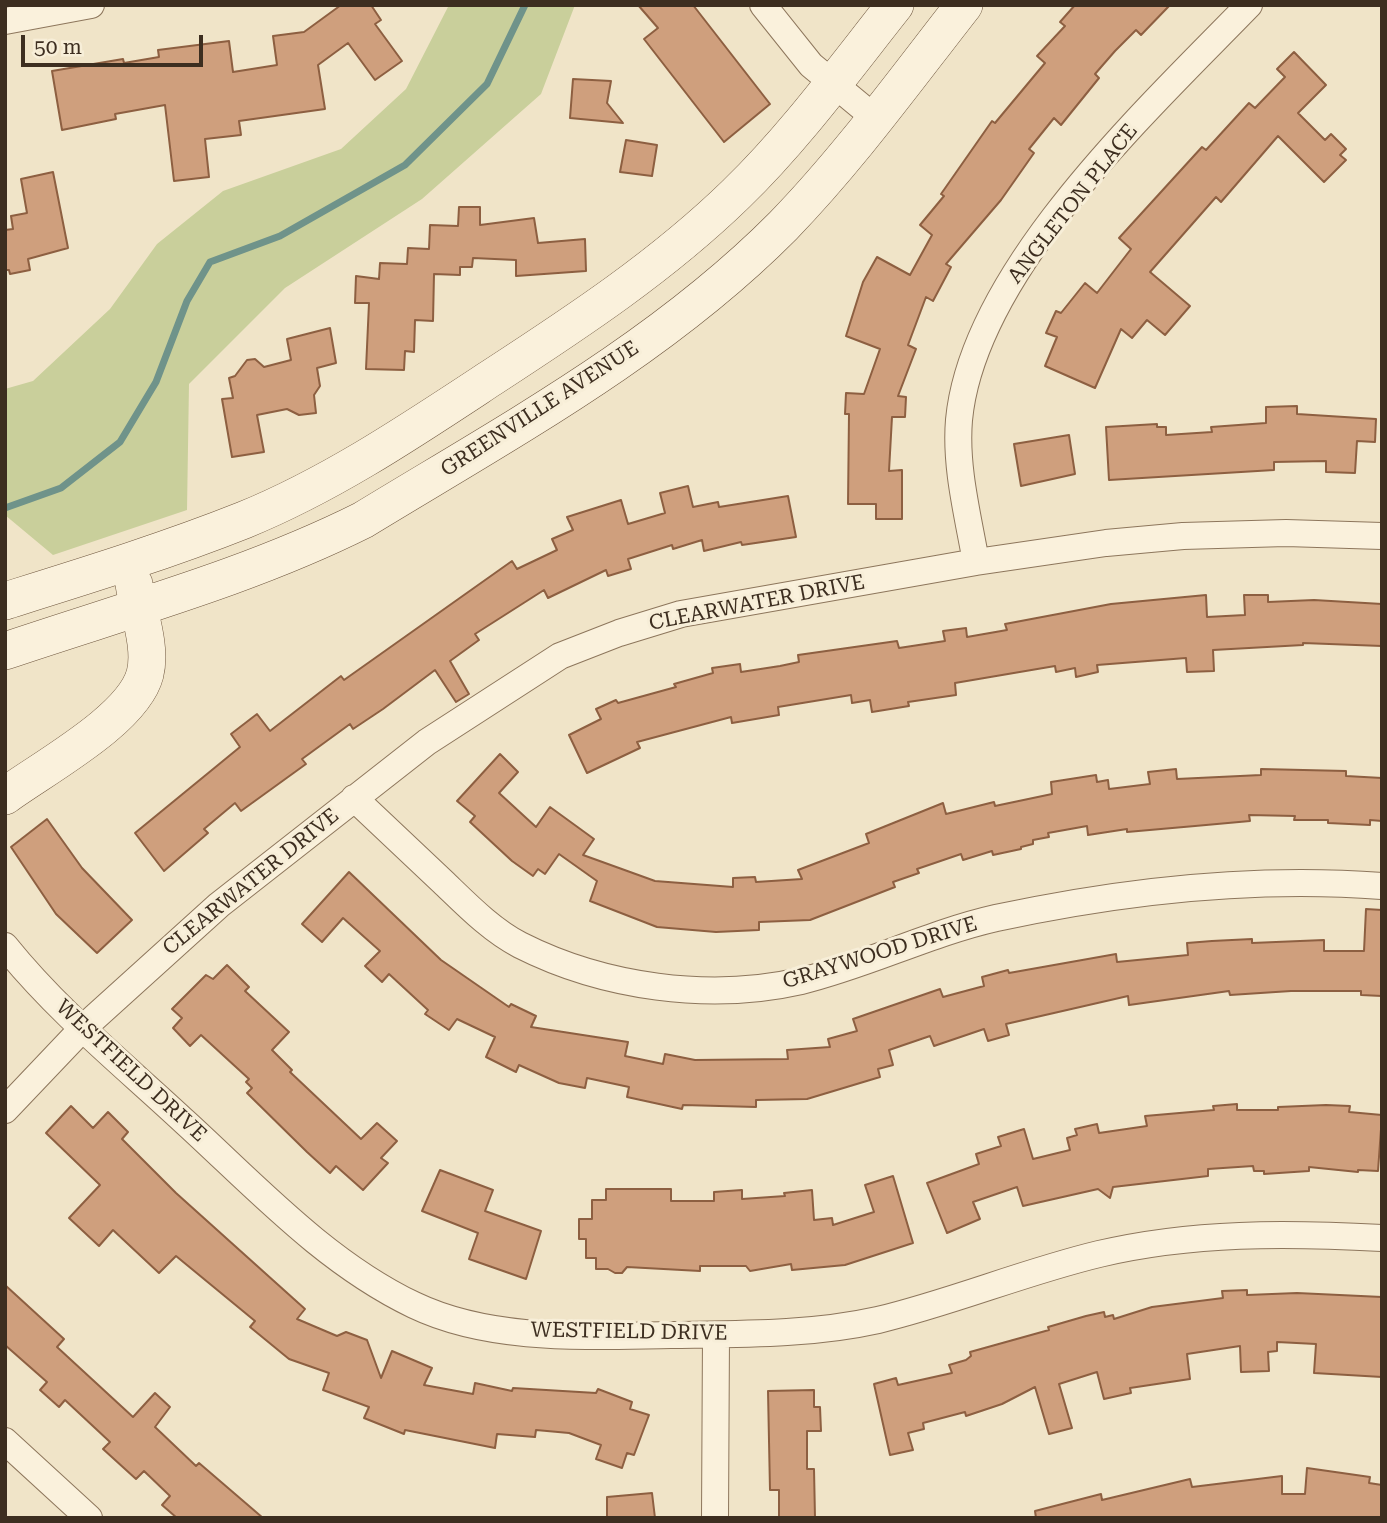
<!DOCTYPE html>
<html>
<head>
<meta charset="utf-8">
<style>
	body { margin:0 }
	#map { position:relative; width:1387px; height:1523px; overflow:hidden; background:#f0e4c8; font-family:"Roboto Serif",serif }
	canvas { display:block }
	.frame { position:absolute; inset:0; border:7px solid #3d2e20; pointer-events:none }
	.scale { position:absolute; left:21px; top:35px; width:182px; height:32px; box-sizing:border-box; border:4px solid #3d2e20; border-top:0; padding-left:9px; font-size:21px; line-height:24px; white-space:nowrap; color:#3d2e20; -webkit-text-stroke:5px #f7eed8; paint-order:stroke }
</style>
</head>
<body>
<div id="map">
<canvas width="1387" height="1523"></canvas>
<div class="frame"></div>
<div class="scale">50 m</div>
</div>
<script>
const context = document.querySelector('canvas').getContext('2d');
context.lineJoin = 'round';
function fillPath(path, color) { context.fillStyle = color; context.fill(path, 'evenodd'); }
function strokePath(path, color, width, dash) { context.strokeStyle = color; context.lineWidth = width; context.lineCap = dash ? 'butt' : 'round'; context.setLineDash(dash || []); context.stroke(path); }
function drawText(font, color, halo, rows, align = 'center') {
  context.font = font + ' "Roboto Serif",serif'; context.lineWidth = 6; context.setLineDash([]); context.textBaseline = 'middle'; context.strokeStyle = halo; context.fillStyle = color; for (const [text, x, y, turn = 0] of rows) {
    context.save(); context.translate(x, y); context.rotate((+turn || 0) * Math.PI / 180); context.textAlign = isNaN(turn) ? turn : align; if (halo) context.strokeText(text, 0, 0); context.fillText(text, 0, 0); context.restore();
  }
}
fillPath(new Path2D(`
	M449,5h126l-34,89 -119,105 -137,89 -96,96 -2,126 -134,45 -48,-40v-126l28,-8 77,-72 47,-65 66,-53 118,-42 65,-60z`), '#c9cf9b');
strokePath(new Path2D(`
	M5,508l56,-20 59,-46 36,-60 31,-81 23,-39 70,-26 125,-71 82,-81 38,-79`), '#6f938a', 7);
const building = new Path2D(`
	M341,5h30l10,15 -6,4 27,37 -27,19 -27,-37 -30,22 7,44 -86,12 2,14 -36,4 4,38 -35,4 -9,-76 -50,9 1,5 -54,11 -10,-59 71,-12 1,4 35,-6 -1,-7 71,-9 4,31 44,-7 -4,-29 31,-4z
	M638,5h55l77,99 -46,38 -80,-103 14,-11z
	M1075,5h95l-29,30 -5,-5 -21,21 -20,23 4,4 -38,47 -7,-7 -25,31 5,4 -33,47 -55,64 5,3 -18,34 -7,-4 -18,48 8,4 -18,47 8,1 -1,20h-13l-3,54 13,-1v49h-26v-15h-28l1,-90h-4l1,-21 18,1 16,-45 -34,-13 17,-54 14,-25 33,18 22,-40 -12,-10 24,-29 -3,-2 51,-73 3,2 50,-60 -8,-7 28,-30 -5,-4z
	M1294,52l32,33 -28,28 27,27 6,-6 15,15 -6,6 6,5 -22,22 -46,-46 -57,66 -5,-5 -66,75 40,34 -25,29 -18,-15 -15,18 -11,-9 -26,59 -50,-22 12,-29 -11,-4 10,-22 5,2 24,-30 12,10 34,-44 -12,-11 83,-91 4,3 43,-47 6,5 30,-31 -8,-8z
	M573,79l38,2 -4,22 16,20 -53,-5z
	M626,140l31,5 -5,31 -32,-4z
	M53,172l15,76 -40,11 2,11 -20,4 -1,-4h-4v-40l8,-1 -2,-13 16,-3 -6,-34z
	M459,207h21v18l54,-7 4,25 47,-4 1,32 -70,5v-16l-43,-2 -1,9h-12v8l-26,-1 -1,47 -18,-1 -1,32 -9,-1 -1,19 -38,-1 3,-66h-14l1,-27 23,3 1,-16 27,1 1,-16 21,1 1,-24 28,1z
	M330,328l6,35 -19,5 3,18 -6,9 2,18 -17,2 -12,-6 -30,6 7,37 -32,5 -10,-58 11,-1 -4,-20 6,-2 12,-16 8,-1 9,8 27,-7 -4,-21z
	M1297,406v8l79,5 -1,23 -18,-1 -2,32 -29,-1v-11l-52,1v8l-165,10 -3,-53 51,-3v3h9v8l46,-3 -1,-5 55,-4v-16z
	M1069,435l6,39 -54,12 -7,-42z
	M688,486l5,21 25,-5 1,5 69,-11 8,41 -54,8 -1,-3 -37,9 -2,-11 -29,9 -1,-4 -44,14 3,10 -23,7 -2,-6 -58,28 -4,-8 -69,44 4,6 -29,21 19,33 -13,8 -21,-32 -52,39 -30,20 -3,-5 -48,35 4,5 -65,47 -6,-8 -31,26 4,4 -44,38 -29,-38 105,-86 -9,-13 26,-20 13,17 71,-55 3,4 168,-119 5,8 40,-19 -5,-11 21,-9 -6,-13 54,-17 7,24 37,-11 -5,-20z
	M1206,595l1,22 38,-2 -1,-20h24v7l46,-2 68,4v42l-79,-3v2l-90,5 1,21 -27,1 -1,-14 -89,7 1,7 -22,5 -1,-9 -19,4 -1,-6 -100,17 1,12 -48,7 1,4 -37,6 -2,-12 -18,3 -1,-8 -73,12 1,8 -47,8 -1,-6 -94,25 3,6 -53,25 -18,-38 32,-16 -5,-10 20,-9 2,3 58,-16 -2,-3 39,-11 -1,-5 28,-4 1,8 39,-6 19,-4 -1,-7 99,-14 2,7 46,-7 -2,-10 23,-3 1,9 40,-7 -2,-6 106,-20z
	M500,754l18,18 -19,21 37,34 14,-20 44,32 -11,16 72,26 78,6v-9l22,-1 1,5 46,-3 -4,-9 71,-27 -3,-9 77,-31 3,11 48,-12 1,4 57,-12 -1,-12 45,-7 1,7 11,-2 1,9 41,-5 -2,-12 28,-3 1,10 84,-4v-6l85,2v5l36,2v43l-12,-1v5l-42,-2v-3h-34l1,-4 -46,-1 1,6 -55,5 -68,6v-3l-39,6 -1,-9 -39,7 1,4 -16,3v4l-12,3v2l-28,6 -1,-4 -29,9 -2,-6 -44,15 2,4 -26,9 2,5 -85,33 -51,2v8l-43,2 -59,-5 -67,-26 7,-20 -38,-27 -14,20 -7,-5 -5,7 -21,-15 -42,-39 5,-6 -18,-15z
	M47,819l35,49 50,52 -35,33 -41,-39 -45,-67z
	M349,872l92,88 68,47 2,-3 25,12 -5,11 97,15 -3,14 38,8 2,-10 30,6 93,-1 -1,-9 43,-3 -2,-8 29,-8 -4,-12 87,-30 3,8 41,-11 -2,-9 26,-7 1,3 107,-19 1,8 71,-7 -1,-12 25,-2 40,-2v4l72,-3v11h40l2,-42 16,1v86l-21,-1v-4h-70l-61,4 -1,-4 -100,14 -1,-9 -122,28 3,11 -21,6 -4,-12 -50,17 -4,-10 -41,14 4,15 -15,4 2,8 -73,22 -51,1v7l-73,-2 -1,4 -55,-12 2,-10 -42,-9 -2,10 -26,-5 -40,-18 -3,7 -30,-15 9,-20 -38,-18 -8,11 -24,-16 3,-4 -39,-36 -7,8 -17,-16 15,-15 -37,-33 -21,24 -20,-18z
	M227,965l22,22 -4,4 44,41 -17,18 20,20 -2,2 71,67 16,-16 20,18 -16,17 7,5 -25,27 -27,-24 -6,7 -23,-21 -60,-59 5,-5 -6,-6 3,-3 -48,-44 -11,11 -17,-18 9,-10 -10,-9 34,-34 7,4z
	M1237,1104v6h41v-3l48,-2 24,1 -1,6 33,3 -4,56 -20,-1v2l-49,-5v4l-45,3v-3h-10l-1,-5 -45,3v7l-95,11 -3,11 -12,-9 -75,17 -6,-19 -44,15 7,17 -33,14 -20,-50 52,-19 -3,-10 25,-8 -3,-9 26,-8 9,30 37,-9 -3,-12 10,-3 -2,-6 22,-5 2,9 48,-7 -2,-10 69,-6 -1,-4z
	M71,1106l22,22 15,-16 20,20 -6,7 54,54 129,116 -8,10 40,17 9,-4 21,8 14,38 11,-27 40,17 -8,17 49,9 2,-11 37,8 1,-3 83,5 2,-4 34,13 -2,7 19,6 -15,40 -7,-2 -5,15 -26,-9 5,-14 -32,-12 -33,-3 -1,7 -38,-3 -2,14 -90,-18 -1,4 -40,-16 5,-11 -46,-17 6,-17 -40,-14 -39,-32 5,-6 -79,-65 -17,17 -46,-43 -14,16 -30,-28 31,-33 -54,-52z
	M440,1170l53,20 -8,21 56,20 -15,48 -57,-20 9,-26 -56,-22z
	M893,1176l20,67 -68,22 -53,5 -1,-6 -41,7 -4,-5h-46v5l-73,-4 -5,6h-7l-7,-4h-12v-11h-10v-19h-7v-20h13v-19h14v-11h65v12h43v-9l28,-2v9l43,-3 -1,-3 28,-3 2,30 18,-2 1,7 41,-13 -9,-27z
	M5,1285l59,54 -7,8 76,70 22,-24 15,14 -15,20 41,39 3,-3 64,55h-86l-15,-13 8,-9 -26,-25 -8,8 -33,-30 7,-7 -45,-42 -6,7 -19,-17 7,-8 -42,-37z
	M1247,1290v5l50,-2 85,4v80l-68,-4 2,-29 -39,-2v9l-9,1 1,19 -28,1 -1,-26 -53,8 3,25 -60,9 1,5 -27,6 -7,-27 -38,12 13,44 -23,6 -14,-47 -33,17 -36,12 -1,-4 -42,11 1,6 -16,4 5,17 -23,5 -16,-71 22,-6 2,7 54,-12 -3,-8 17,-5 5,-4 -1,-4 79,-22 -1,-3 38,-11 18,-4 1,5 8,-2 1,4 38,-12 71,-9 -1,-7z
	M814,1390v17h6l1,24h-14v38h7l1,49h-36v-28h-9l-2,-99z
	M1307,1468l63,9 -1,6 13,2v33h-346l-1,-7 66,-17 1,6 88,-21 2,8 90,-11v18h23z
	M652,1493l3,25h-48v-21z`);
fillPath(building, '#cf9f7d');
strokePath(building, '#8d5f41', 2);
const street = new Path2D(`
	M763,5l48,60 64,53
	M5,21l86,-16
	M976,562c-8,-46 -21,-95 -17,-142 14,-149 189,-311 290,-415
	M354,798c30,28 59,56 89,84 23,22 48,48 77,63 83,42 189,57 281,36 66,-16 129,-48 195,-63 126,-27 257,-42 386,-32
	M5,946c53,66 120,120 181,177 71,65 140,140 228,182 77,37 174,31 257,30 69,-1 140,0 207,-15 75,-18 146,-48 221,-66 94,-22 187,-21 283,-16
	M5,1110l78,-82 136,-123 208,-163 133,-86 59,-23 62,-19 295,-52 130,-19 77,-7 103,-3 96,3
	M5,1441l84,77
	M715,1518l1,-183`);
const secondary = new Path2D(`
	M5,601c80,-25 161,-50 239,-81 88,-36 168,-90 247,-142 86,-56 171,-112 245,-184 58,-56 109,-126 159,-189
	M5,651c121,-41 244,-74 358,-131 146,-89 299,-172 420,-294 66,-68 123,-147 181,-221
	M5,796c38,-28 128,-76 140,-122 7,-27 -7,-63 -11,-90`);
strokePath(street, '#8d765c', 28);
strokePath(secondary, '#6f573f', 38);
strokePath(street, '#faf1dc', 26);
strokePath(secondary, '#faf1dc', 37);
drawText('21px', '#3d2e20', '#f7eed8', [
	["ANGLETON PLACE",1073,204,-52],
	["GREENVILLE AVENUE",540,409,-33],
	["CLEARWATER DRIVE",757,603,-11],
	["CLEARWATER DRIVE",251,882,-39],
	["GRAYWOOD DRIVE",880,953,-17],
	["WESTFIELD DRIVE",131,1071,43],
	["WESTFIELD DRIVE",629,1332,1]
]);
</script>
</body>
</html>
